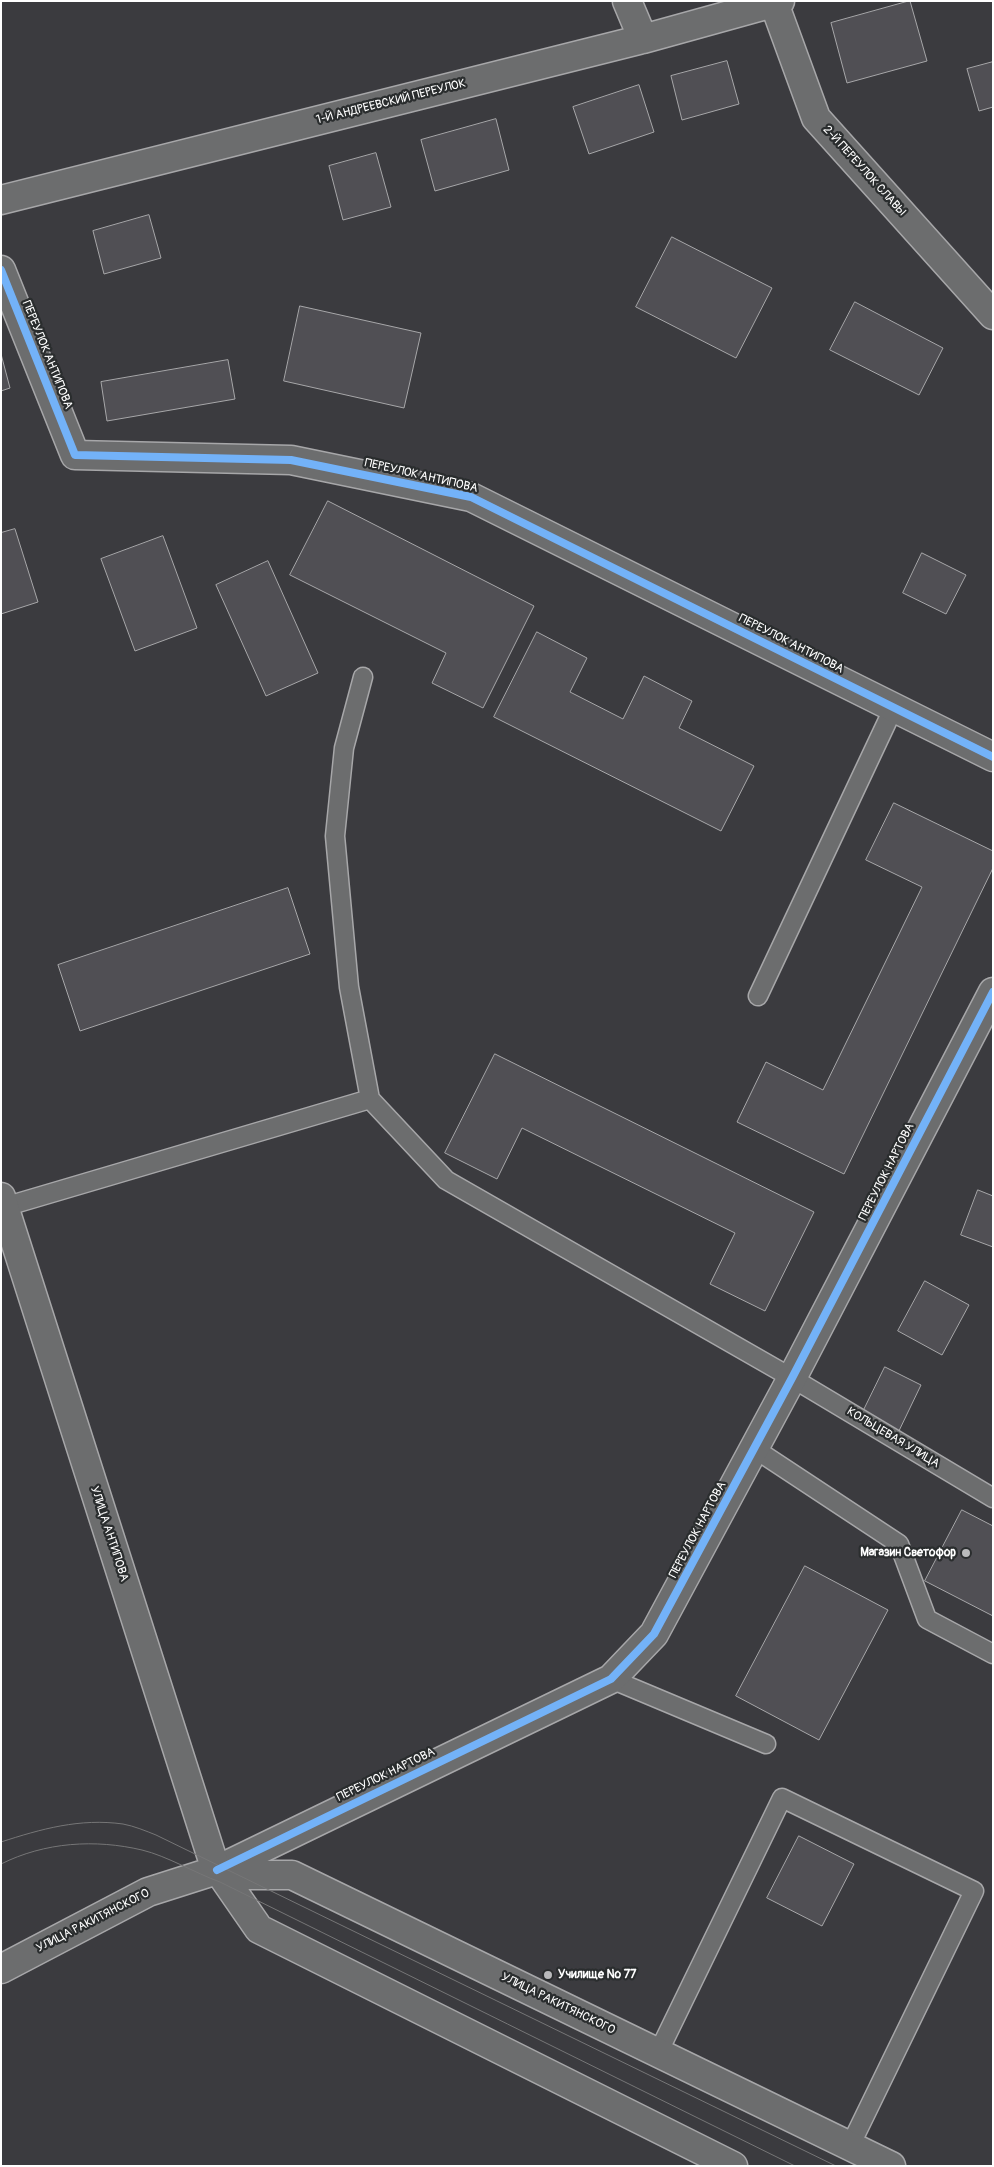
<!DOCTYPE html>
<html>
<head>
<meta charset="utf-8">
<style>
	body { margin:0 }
	#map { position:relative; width:994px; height:2167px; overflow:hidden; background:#3b3b3f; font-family:Pangolin,sans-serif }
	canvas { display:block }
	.frame { position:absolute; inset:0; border:2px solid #fff; pointer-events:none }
</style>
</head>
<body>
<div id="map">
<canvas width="994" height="2167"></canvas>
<div class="frame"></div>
</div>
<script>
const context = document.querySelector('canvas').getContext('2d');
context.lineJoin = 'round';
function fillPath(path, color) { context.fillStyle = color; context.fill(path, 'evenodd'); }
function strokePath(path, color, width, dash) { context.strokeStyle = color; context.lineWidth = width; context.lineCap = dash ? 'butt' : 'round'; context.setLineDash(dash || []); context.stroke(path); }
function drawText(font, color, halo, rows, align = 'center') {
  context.font = font + ' Pangolin,sans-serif'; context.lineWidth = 4.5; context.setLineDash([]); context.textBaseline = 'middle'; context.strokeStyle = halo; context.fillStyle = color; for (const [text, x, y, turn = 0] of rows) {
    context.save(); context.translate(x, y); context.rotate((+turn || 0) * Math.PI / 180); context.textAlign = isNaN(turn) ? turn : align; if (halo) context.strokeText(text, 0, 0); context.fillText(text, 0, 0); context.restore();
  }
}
const building = new Path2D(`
	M910,1l17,60 -80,22 -16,-60z
	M727,61l12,43 -57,16 -11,-44z
	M993,62v45l-14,4 -12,-42z
	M639,85l15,47 -65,22 -16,-47z
	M496,119l13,51 -74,21 -14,-51z
	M376,153l15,54 -48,13 -14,-54z
	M149,215l12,43 -57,16 -11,-43z
	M672,237l100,51 -36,70 -100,-51z
	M855,302l88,46 -24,47 -89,-45z
	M300,306l121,27 -17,75 -120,-27z
	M1,354l9,34 -9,3z
	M228,360l7,39 -128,22 -6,-39z
	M328,501l206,105 -51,102 -51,-25 14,-30 -156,-78z
	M15,529l23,73 -37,12v-81z
	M163,536l34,92 -62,23 -34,-92z
	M922,553l44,22 -20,39 -43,-21z
	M268,561l50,112 -52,23 -50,-111z
	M537,632l50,26 -17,34 53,27 21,-43 48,25 -13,27 75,38 -33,65 -227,-114z
	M894,803l99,48v17l-149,306 -107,-52 29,-60 57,28 99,-203 -56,-27z
	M288,888l22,66 -230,77 -22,-66z
	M495,1054l319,158 -49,99 -55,-27 25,-51 -213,-105 -25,51 -52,-26z
	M978,1190l15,6v51l-32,-12z
	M925,1281l44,24 -27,50 -44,-24z
	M885,1367l36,18 -25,52 -36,-19z
	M962,1510l31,16v90l-68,-35z
	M805,1566l83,44 -69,130 -83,-44z
	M799,1836l55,28 -32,62 -55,-28z`);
fillPath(building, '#504f54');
strokePath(building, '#a7a7a9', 1);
const lane = new Path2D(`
	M363,677l-19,71 -9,88 14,151 21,112
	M758,996l136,-289
	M4,1207l366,-108 76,81 346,198 201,120
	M755,1449l144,95 28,75 66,35
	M611,1679l155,65
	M658,2053l124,-255 192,93 -124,255`);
const street = new Path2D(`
	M627,1l16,38
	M774,3l42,115 177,197
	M1,200l642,-161 137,-38
	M1,270l74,185 216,5 180,37 522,260
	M217,1870l394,-191 43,-45 138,-256 201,-386`);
const primary = new Path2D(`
	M1,1197l213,667 45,65 474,237
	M1,1969l147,-77 69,-22 23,5h52l599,291`);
strokePath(lane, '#a7a7a9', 21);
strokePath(street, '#a7a7a9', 31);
strokePath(primary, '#a7a7a9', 31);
strokePath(lane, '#6c6d6e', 18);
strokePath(street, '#6c6d6e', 28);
strokePath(primary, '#6c6d6e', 28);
strokePath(new Path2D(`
	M1,1842c40,-13 79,-24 122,-18 11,2 23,7 33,11l680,331
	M1,1864c44,-22 94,-25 141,-14 25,6 53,23 78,32l575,284`), '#767677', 1);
strokePath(new Path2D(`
	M1,270l74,185 216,5 180,37 522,260
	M217,1870l394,-191 43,-45 138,-256 201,-386`), '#73b2f8', 8);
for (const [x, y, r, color] of [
	[966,1553,5,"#bababc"],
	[548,1975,5,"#bababc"]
]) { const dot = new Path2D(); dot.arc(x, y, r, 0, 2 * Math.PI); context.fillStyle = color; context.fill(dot); strokePath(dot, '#2a2d2e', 2); }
drawText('12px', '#fff', '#2a2d2e', [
	["1-Й АНДРЕЕВСКИЙ ПЕРЕУЛОК",391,102,-14],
	["2-Й ПЕРЕУЛОК СЛАВЫ",864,171,48],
	["ПЕРЕУЛОК АНТИПОВА",47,355,68],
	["ПЕРЕУЛОК АНТИПОВА",421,476,13],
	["ПЕРЕУЛОК АНТИПОВА",791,644,27],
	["ПЕРЕУЛОК НАРТОВА",887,1172,-63],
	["КОЛЬЦЕВАЯ УЛИЦА",893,1438,31],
	["ПЕРЕУЛОК НАРТОВА",698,1530,-62],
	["УЛИЦА АНТИПОВА",109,1534,72],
	["ПЕРЕУЛОК НАРТОВА",386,1775,-26],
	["УЛИЦА РАКИТЯНСКОГО",93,1921,-27],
	["УЛИЦА РАКИТЯНСКОГО",558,2004,26]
]);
drawText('bold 12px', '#fff', '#2a2d2e', [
	["Магазин Светофор",956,1553],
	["Училище № 77",558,1975,"left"]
], 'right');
</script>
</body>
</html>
